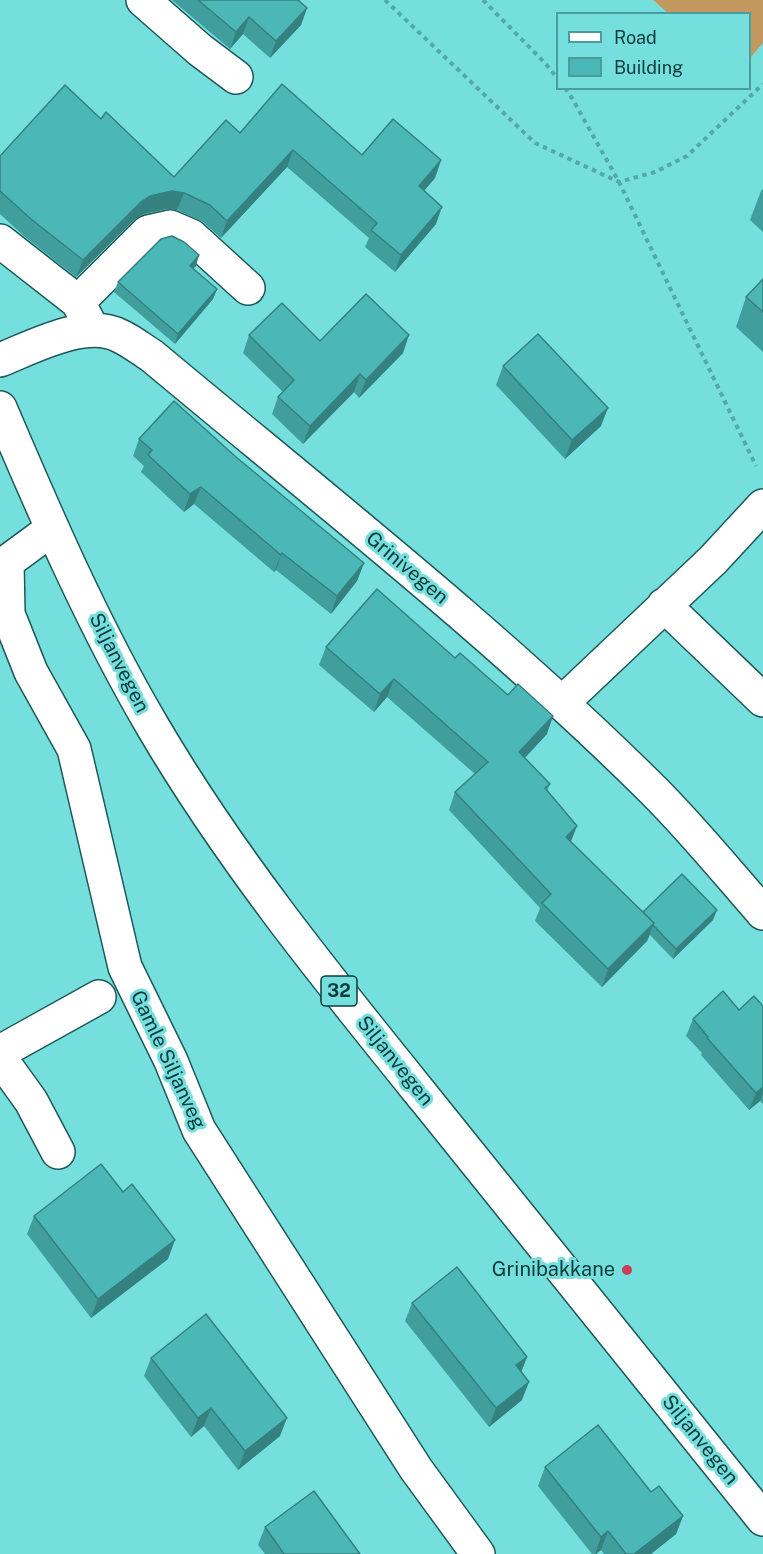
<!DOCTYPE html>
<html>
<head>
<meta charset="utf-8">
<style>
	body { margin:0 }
	#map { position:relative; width:763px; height:1554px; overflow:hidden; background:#75dfde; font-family:"Public Sans",sans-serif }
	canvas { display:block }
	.legend { position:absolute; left:556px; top:12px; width:195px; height:78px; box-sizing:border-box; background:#75dfde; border:2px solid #4b9d9d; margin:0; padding:8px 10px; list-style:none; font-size:18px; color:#0c3b3b }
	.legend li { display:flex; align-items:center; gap:12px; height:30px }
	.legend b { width:30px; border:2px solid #4b9d9d }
</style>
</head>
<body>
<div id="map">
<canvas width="763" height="1554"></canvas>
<ul class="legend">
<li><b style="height:8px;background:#fff"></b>Road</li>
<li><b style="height:16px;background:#4bb8b7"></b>Building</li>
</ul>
</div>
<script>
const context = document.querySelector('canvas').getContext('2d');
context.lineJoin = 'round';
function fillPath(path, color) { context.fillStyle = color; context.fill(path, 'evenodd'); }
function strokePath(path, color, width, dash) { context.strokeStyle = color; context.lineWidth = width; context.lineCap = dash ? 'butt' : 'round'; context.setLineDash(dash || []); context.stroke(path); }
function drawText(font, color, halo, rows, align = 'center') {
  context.font = font + ' "Public Sans",sans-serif'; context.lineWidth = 6; context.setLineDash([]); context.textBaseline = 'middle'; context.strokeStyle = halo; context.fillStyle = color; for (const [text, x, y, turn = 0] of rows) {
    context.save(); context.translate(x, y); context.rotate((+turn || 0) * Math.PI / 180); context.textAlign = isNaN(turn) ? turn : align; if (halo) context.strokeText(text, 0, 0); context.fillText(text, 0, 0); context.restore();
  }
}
fillPath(new Path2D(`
	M653,0h110v43l-13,15v-44l-82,-1z`), '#c2985e');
const minor = new Path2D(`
	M143,0l57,50 36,27
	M0,241l78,61 10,19
	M78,302l70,-70 22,-5 21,9 57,52
	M0,360c33,-13 86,-42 120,-24 11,5 21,13 32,20 170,142 345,279 502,435 38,38 73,81 109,122
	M52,529l-45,33 1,52 23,58 43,77 51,218 46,94 28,69 217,339 62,85
	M664,605l99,95
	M562,703l151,-143 50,-54
	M0,1052l99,-55
	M0,1058l31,43 27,51`);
const major = new Path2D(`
	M0,408c46,108 93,217 153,319 78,133 176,253 273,373 112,140 225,279 337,419`);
strokePath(minor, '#1f5858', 36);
strokePath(major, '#1f5858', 36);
strokePath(new Path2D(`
	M385,0l150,143 84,39 36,-10 32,-16 76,-72
	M483,0l62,63 13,16
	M565,88l7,10 47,84 137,284`), '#53a9a9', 4, [4.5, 4.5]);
strokePath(minor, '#fff', 33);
strokePath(major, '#fff', 33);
fillPath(new Path2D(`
	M172,0h126l9,8 -6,17 -31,33 -27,-24 -13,15z
	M101,119l73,58 66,-44 122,22 79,5 -6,18 -11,13 12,33 -41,48 -30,-25 4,-9 -82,-71 -66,71 -18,-16 -26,-12 -11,-1 -22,5 -9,5 -59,58 -52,-41 -24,-22v-58z
	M763,189v43l-13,-12 11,-29z
	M196,266l-3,2 24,21 -4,10 -38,45 -61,-52 4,-10z
	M763,279v73l-27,-25 10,-30z
	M249,335l71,6 83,12 -44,45 -5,-6 -51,52 -31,-30 6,-17 5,-5 -40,-39z
	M503,366l98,60 -36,33 -69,-74z
	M139,439l97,18 128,106 -7,18 -26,33 -55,-44 -2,2 -80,-68 -10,8 -43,-40 3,-6 -11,-10z
	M326,647l129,11 92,76 -22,24 25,26 -3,7 24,51 72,70 70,8 -40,39 -23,-24 -3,6 -45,46 -67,-66 5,-13 -91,-98 6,-18 20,-18 -88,-77 -13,15 -55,-47z
	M763,1006v98l-3,-3 -11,9 -48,-55 1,-2 -16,-17 7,-17 46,-9z
	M34,1216l134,43 -77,59 -64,-84z
	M412,1303l115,54 -6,15 1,28 -33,27 -84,-106z
	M151,1358l129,78 -42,34 -34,-44 -13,11 -47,-61z
	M545,1467l138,49 -7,18 -25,20h-47l-3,-4 -5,4h-4l-54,-68z
	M265,1527l95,27h-95l-7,-9z`), '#409e9d');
fillPath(new Path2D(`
	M307,8l-6,17 -31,33 6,-17z
	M249,17l-6,17 -13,15 6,-17z
	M293,150l-6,17 -66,71 6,-17z
	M441,160l-6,18 -23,26 7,-18z
	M172,191l12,2 -7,17 -11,-1 -22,5 -9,5 -59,58 7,-17 58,-58 9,-6z
	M442,207l-6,17 -41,48 6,-17z
	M199,255l-3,11 -10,10 4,-10z
	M217,289l-4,10 -38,45 3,-10z
	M409,335l-6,18 -44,45 7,-18z
	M360,374l-6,18 -51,52 7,-18z
	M608,408l-7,18 -36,33 7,-19z
	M201,487l-7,17 -10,8 6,-18z
	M282,553l-6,17 -2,2 7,-17z
	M364,563l-7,18 -26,33 6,-18z
	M394,679l-7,18 -13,15 6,-18z
	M553,716l-6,18 -34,36 6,-18z
	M577,826l-7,18 -4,-7z
	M717,910l-4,10 -40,39 3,-10z
	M654,923l-7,18 -45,46 6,-18z
	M763,1087v6l-3,8 -11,9 7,-17z
	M175,1240l-7,19 -77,59 7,-19z
	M527,1357l-7,18 -4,-10z
	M529,1382l-7,18 -33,27 7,-19z
	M211,1408l-7,18 -13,11 7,-19z
	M287,1418l-7,18 -42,34 7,-19z
	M683,1516l-7,18 -25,20h-17z
	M608,1531l-7,19 -5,4h-1l6,-17z`), '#348180');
const building = new Path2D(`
	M198,0h100l9,8 -31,33 -27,-24 -13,15z
	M282,84l80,71 31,-36 48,41 -22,26 23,21 -41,48 -30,-25 6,-7 -84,-73 -66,71 -17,-16 -26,-12 -12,-2 -22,5 -9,6 -58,58 -52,-41 -31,-28v-35l65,-71 36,34 5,-7 68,65 52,-57 14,13z
	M172,236l12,6 15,13 -9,11 27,23 -39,45 -60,-52 43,-43z
	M763,279v33l-17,-15z
	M366,294l43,41 -43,45 -6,-6 -50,52 -32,-29 16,-17 -45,-45 33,-32 38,38z
	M538,334l70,74 -36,32 -69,-74z
	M174,401l62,56 128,106 -27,33 -55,-43 -1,2 -80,-68 -11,7 -42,-39 4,-5 -13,-11z
	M377,589l78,69 5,-5 48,42 10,-11 35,32 -34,36 31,32 -5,4 32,38 -11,11 88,86 -46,46 -66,-66 9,-9 -96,-102 33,-30 -94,-83 -14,15 -54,-47z
	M682,874l35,36 -41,39 -23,-24 1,-2 -11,-11z
	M723,991l16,19 15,-14 9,10v81l-7,6 -49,-55 1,-1 -15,-18z
	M101,1164l22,28 9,-8 43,56 -77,59 -64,-83z
	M457,1267l70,90 -11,8 13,17 -33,26 -84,-105z
	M206,1314l81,104 -42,33 -34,-43 -13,10 -47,-60z
	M598,1425l53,67 8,-6 24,30 -49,38h-8l-18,-23 -7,6 -56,-70z
	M314,1491l46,63h-76l-19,-27z`);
fillPath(building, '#4bb8b7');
strokePath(building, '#348180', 1.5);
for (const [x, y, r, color] of [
	[627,1270,6,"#cd3c56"]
]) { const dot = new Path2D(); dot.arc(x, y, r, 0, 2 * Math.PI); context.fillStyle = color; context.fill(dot); strokePath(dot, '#75dfde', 2); }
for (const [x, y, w] of [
	[339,991,36]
]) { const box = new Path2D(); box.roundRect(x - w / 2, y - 15, w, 30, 4.5); context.fillStyle = '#75dfde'; context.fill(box); strokePath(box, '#0c3b3b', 1.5); }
drawText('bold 18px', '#0c3b3b', null, [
	["32",339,991]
]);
drawText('20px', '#0c3b3b', '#75dfde', [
	["Grinivegen",407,568,40],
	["Siljanvegen",119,663,63],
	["Gamle Siljanveg",168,1060,65],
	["Siljanvegen",395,1061,51],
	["Siljanvegen",700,1440,51]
]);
drawText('20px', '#0c3b3b', '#75dfde', [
	["Grinibakkane",615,1270]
], 'right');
</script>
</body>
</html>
